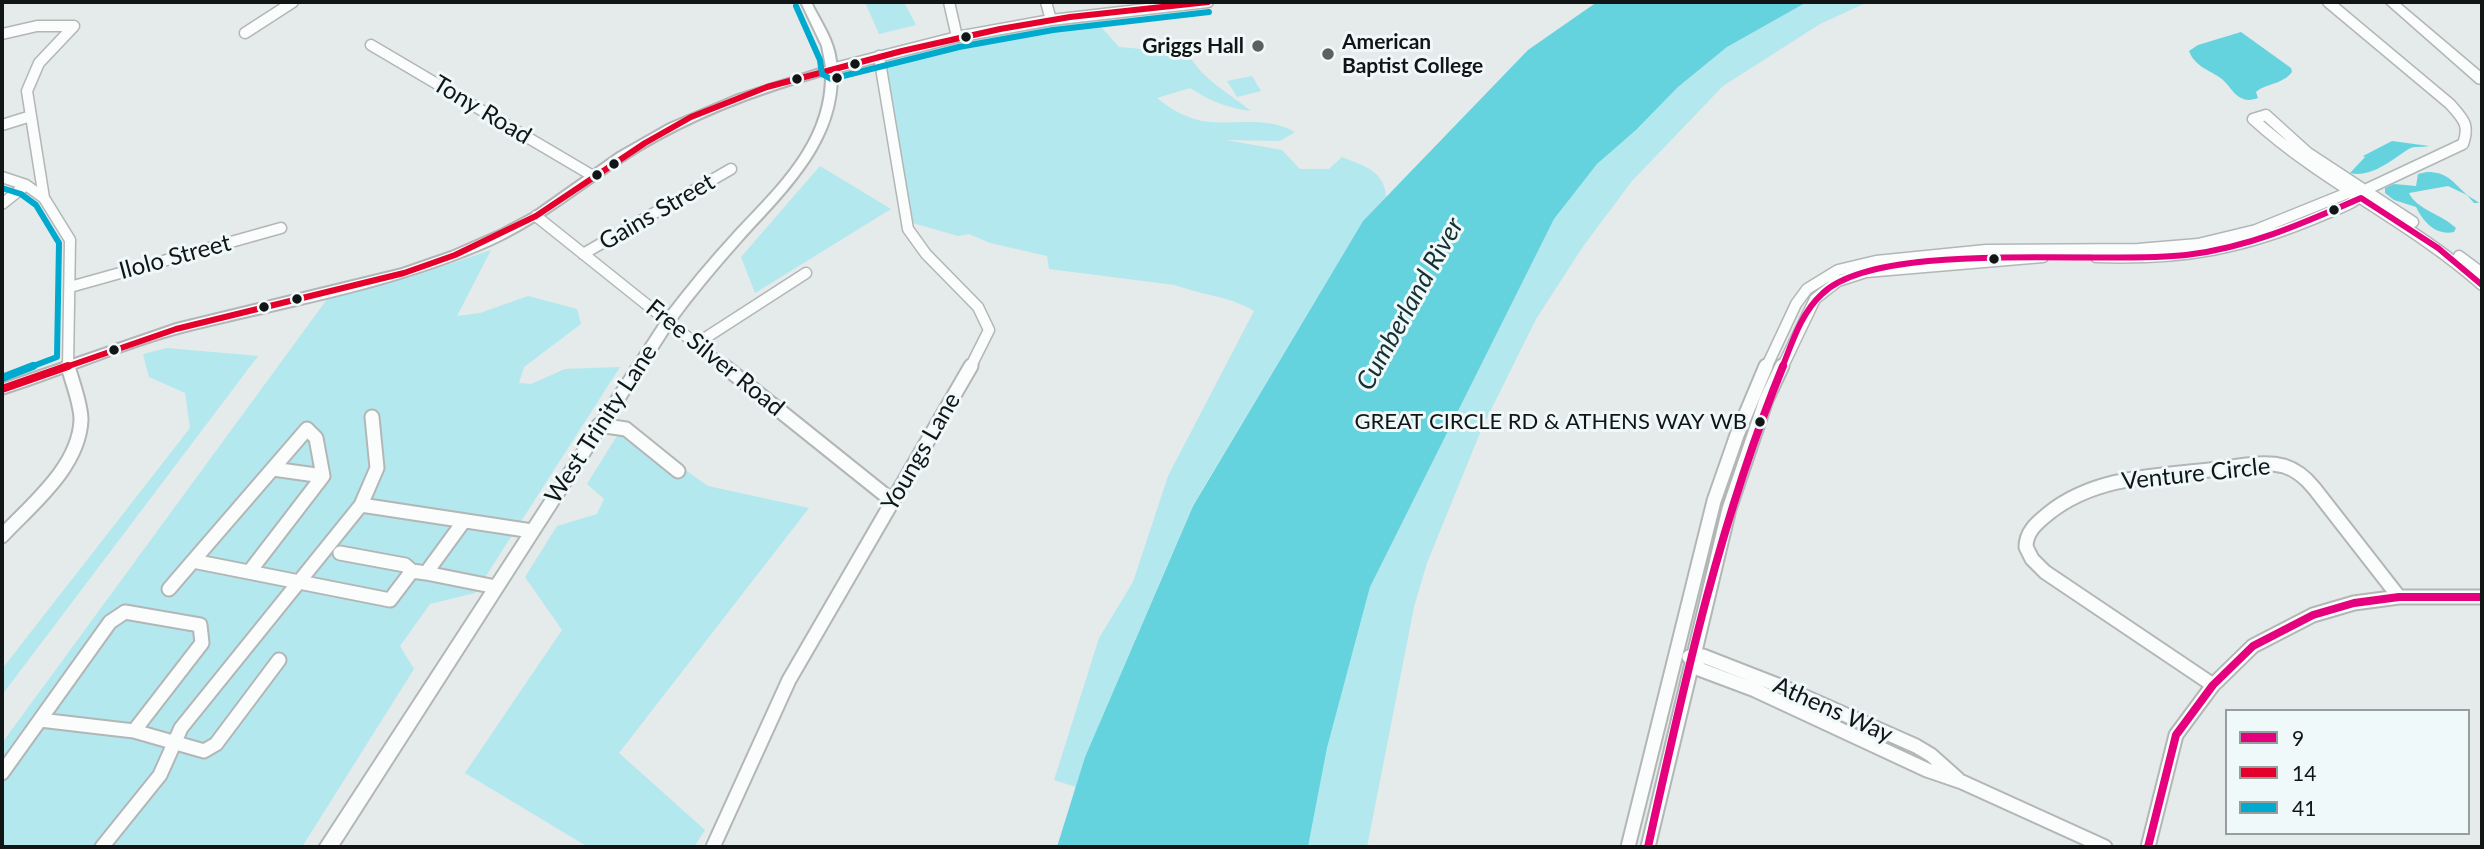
<!DOCTYPE html>
<html>
<head>
<meta charset="utf-8">
<style>
	body { margin:0 }
	#map { position:relative; width:2484px; height:849px; overflow:hidden; background:#e5eaea; font-family:Lato,sans-serif }
	canvas { display:block }
	.frame { position:absolute; inset:0; border:4px solid #111515; pointer-events:none }
	.legend { position:absolute; left:2225px; top:709px; width:245px; height:126px; box-sizing:border-box; background:#eff9fa; border:2px solid #969e9e; margin:0; padding:9px 12px; list-style:none; font-size:21px; color:#111515 }
	.legend li { display:flex; align-items:center; gap:14px; height:35px }
	.legend b { width:35px; border:2px solid #969e9e }
</style>
</head>
<body>
<div id="map">
<canvas width="2484" height="849"></canvas>
<div class="frame"></div>
<ul class="legend">
<li><b style="height:9px;background:#e5007d"></b>9</li>
<li><b style="height:9px;background:#e4002b"></b>14</li>
<li><b style="height:9px;background:#00a9ce"></b>41</li>
</ul>
</div>
<script>
const context = document.querySelector('canvas').getContext('2d');
context.lineJoin = 'round';
function fillPath(path, color) { context.fillStyle = color; context.fill(path, 'evenodd'); }
function strokePath(path, color, width, dash) { context.strokeStyle = color; context.lineWidth = width; context.lineCap = dash ? 'butt' : 'round'; context.setLineDash(dash || []); context.stroke(path); }
function drawText(font, color, halo, rows, align = 'center') {
  context.font = font + ' Lato,sans-serif'; context.lineWidth = 6; context.setLineDash([]); context.textBaseline = 'middle'; context.strokeStyle = halo; context.fillStyle = color; for (const [text, x, y, turn = 0] of rows) {
    context.save(); context.translate(x, y); context.rotate((+turn || 0) * Math.PI / 180); context.textAlign = isNaN(turn) ? turn : align; if (halo) context.strokeText(text, 0, 0); context.fillText(text, 0, 0); context.restore();
  }
}
fillPath(new Path2D(`
	M865,2h39l12,23 -37,9z
	M1807,2h61l-48,22 -97,62 -91,95 -48,64 -48,74 -54,109 -55,135 -13,44 -47,240h-59l19,-99 43,-161 184,-368 43,-55 39,-34 42,-43 49,-40z
	M1098,14l13,7 -10,6 18,20 35,3 17,-10 7,13 11,2c14,25 40,38 62,56 -24,-3 -41,-10 -61,-23l-33,10c12,10 29,20 45,23 32,5 62,-6 93,11l-15,9 -54,-1 56,10 18,19h29l13,-12c22,9 43,14 44,40l-23,24 -170,284 -108,252 -9,30 -22,-7 45,-142 34,-56 35,-106 86,-165c-24,-15 -53,-16 -79,-26l-126,-16 -2,-13 -57,-13 -21,-9 -11,2 -52,-15 -24,-151 26,-8v-3l-6,-4 41,-12z
	M1252,76l9,15 -24,6 -10,-16z
	M820,166l71,43 -136,84 -14,-36z
	M491,250l-34,66 23,-3 48,-17 49,13 4,15 -57,43 -5,16 12,1 34,-15 55,-2 -145,226 -45,11 -30,42 14,23 -112,178h-300v-104l326,-445 83,-21z
	M167,348l91,8 -256,339v-26l188,-241 -5,-35 -36,-16 -6,-23z
	M623,426l85,60 101,22 -190,245 86,77 -11,17h-106l-123,-74 97,-143 -37,-53 32,-51 40,-12 7,-15 -17,-15z`), '#b3e8ee');
fillPath(new Path2D(`
	M1597,2h210l-80,45 -49,40 -42,43 -39,34 -43,55 -184,368 -43,161 -19,99h-251l28,-90 108,-251 170,-285 165,-171z
	M2241,32l50,36 1,4c-10,13 -26,11 -36,20l2,6c-6,2 -11,3 -17,0 -8,-4 -12,-13 -19,-19 -12,-9 -27,-12 -33,-28l9,-6z
	M2392,141l37,5c-7,2 -15,-1 -22,4 -16,11 -37,28 -57,23l15,-16 -2,-1z
	M2427,172c20,0 25,9 38,21 4,4 9,6 14,10h-5l-7,-8 -19,-9 -39,7c7,16 34,22 47,35l-2,4c-19,4 -31,-11 -38,-25l-22,-7 -9,-7v-5l9,-4 22,2 2,-12z`), '#64d3de');
const minorFar1 = new Path2D(`
	M949,2l8,35
	M1046,2l5,18
	M245,33l48,-31
	M2,34l35,-8h37l-35,37 -12,28 17,107 26,42 -2,128
	M371,45l222,131
	M879,56l29,173 18,25 52,53 11,23 -19,38
	M831,69l126,-32 94,-17 157,-18
	M2253,119c70,64 158,103 229,166
	M2253,119l13,-4 42,38 105,69
	M2,125l29,-9
	M2,177l24,8 18,13
	M2,204l24,-19
	M536,216l190,152
	M583,254l148,-85
	M2459,256l23,17
	M2096,257c88,3 148,-8 229,-43 14,-6 33,-11 40,-24
	M70,287l211,-59
	M696,344l110,-71
	M1766,368l30,-64 11,-15 31,-19 38,-9 110,-11 152,-1 60,-5 58,-14 94,-38 15,-2 98,-46c7,-20 0,-25 -13,-40l-122,-102
	M1782,368l33,-69 23,-18 28,-9 177,-15`);
const minor = new Path2D(`
	M724,366l161,129 9,3
	M599,425l27,4 52,42
	M273,469l50,7
	M361,505l16,-37 -5,-51
	M2,536c30,-32 77,-69 79,-116 0,-17 -9,-38 -13,-54
	M193,561l114,-132 9,9 7,38 -73,95
	M412,571l14,2 38,-52
	M426,573l70,14
	M169,589l24,-28 197,39 22,-29 -7,-6 -65,-12
	M1689,657l6,3 8,-4 82,32 131,58 15,9 27,24
	M1695,660l4,9 56,21 172,80 35,12 143,65
	M2213,685l-168,-113 -13,-13 -6,-12c0,-16 12,-25 23,-34 45,-36 105,-37 160,-43 24,-2 51,-10 75,-4 13,4 22,12 30,22l85,109
	M40,720l94,11
	M2,773l108,-151 15,-10 75,13 2,18 -68,88 70,20 12,-7 63,-84
	M102,847l58,-72 21,-47 180,-223 171,26
	M713,847l76,-167 182,-314
	M1628,847l86,-346 23,-66 29,-69
	M1648,847l81,-338 37,-109 16,-34
	M2148,847l28,-112 37,-50 40,-39 60,-31 41,-12 45,-6h83`);
const major = new Path2D(`
	M801,2h10c9,19 23,38 25,59 9,76 -48,128 -94,179 -24,27 -47,54 -68,83l-336,524h-19l345,-530c22,-29 45,-57 70,-84 43,-46 93,-91 92,-159 -65,18 -128,41 -186,76 -57,35 -98,74 -161,100 -95,40 -198,57 -297,82 -61,16 -119,43 -180,62v-10l174,-60 226,-55 49,-17 50,-22 32,-17 85,-60 51,-29 66,-28 91,-29 -4,-21z`);
const highway = new Path2D(`
	M2385,2h13l84,71v11l-5,-1z`);
strokePath(minorFar1, '#b2b6b6', 13);
strokePath(minor, '#b2b6b6', 17);
strokePath(major, '#b2b6b6', 4);
strokePath(highway, '#b2b6b6', 3);
strokePath(minorFar1, '#fbfcfc', 10);
strokePath(minor, '#fbfcfc', 13);
fillPath(major, '#fbfcfc');
fillPath(highway, '#fbfcfc');
strokePath(new Path2D(`
	M1782,368c10,-25 19,-55 40,-74 56,-55 281,-29 364,-39 62,-7 118,-32 175,-57l77,50 44,37`), '#e5007d', 6);
strokePath(new Path2D(`
	M1648,847c36,-163 71,-325 135,-481
	M2148,847l28,-112 37,-50 40,-39 60,-31 41,-12 45,-6h83`), '#e5007d', 8);
strokePath(new Path2D(`
	M63,368l113,-39 228,-56 51,-18 81,-39 109,-73 46,-26 76,-30 135,-36 98,-22 70,-12 138,-15`), '#e4002b', 6);
strokePath(new Path2D(`
	M2,389l66,-23`), '#e4002b', 8);
strokePath(new Path2D(`
	M796,6l24,54 2,14 9,5 128,-32 94,-17 156,-18
	M2,188l19,6 15,11 23,38 -2,114 -29,11`), '#00a9ce', 6);
strokePath(new Path2D(`
	M2,378l31,-12`), '#00a9ce', 8);
for (const [x, y, r, color] of [
	[966,37,6,"#111515"],
	[1258,46,7,"#5b6060"],
	[1328,54,7,"#5b6060"],
	[855,64,6,"#111515"],
	[837,78,6,"#111515"],
	[797,79,6,"#111515"],
	[614,164,6,"#111515"],
	[597,175,6,"#111515"],
	[2334,210,6,"#111515"],
	[1994,259,6,"#111515"],
	[297,299,6,"#111515"],
	[264,307,6,"#111515"],
	[114,350,6,"#111515"],
	[1760,422,6,"#111515"]
]) { const dot = new Path2D(); dot.arc(x, y, r, 0, 2 * Math.PI); context.fillStyle = color; context.fill(dot); strokePath(dot, '#eff9fa', 2.5); }
drawText('bold 21px', '#111515', '#eff9fa', [
	["American",1342,42],
	["Baptist College",1342,66],
	["Griggs Hall",1244,46,"right"]
], 'left');
drawText('22px', '#111515', '#eff9fa', [
	["GREAT CIRCLE RD & ATHENS WAY WB",1747,422]
], 'right');
drawText('24px', '#111515', '#eff9fa', [
	["Tony Road",482,110,31],
	["Gains Street",657,212,-30],
	["Ilolo Street",175,257,-15],
	["Free Silver Road",715,358,39],
	["West Trinity Lane",601,424,-57],
	["Youngs Lane",921,452,-60],
	["Venture Circle",2196,474,-6],
	["Athens Way",1833,710,24]
]);
drawText('italic 26px', '#172f32', '#eff9fa', [
	["Cumberland River",1410,304,-61]
]);
</script>
</body>
</html>
